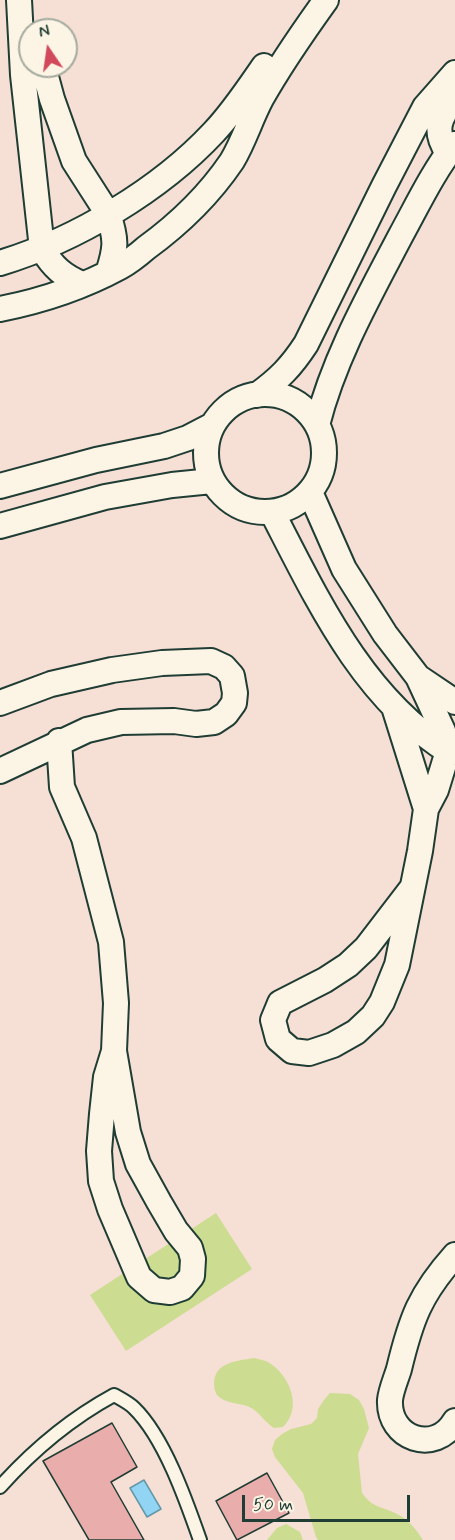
<!DOCTYPE html>
<html>
<head>
<meta charset="utf-8">
<style>
	body { margin:0 }
	#map { position:relative; width:455px; height:1540px; overflow:hidden; background:#f6dfd4; font-family:Mynerve,sans-serif }
	canvas { display:block }
	.north { position:absolute; left:18px; top:18px; width:60px; height:60px; box-sizing:border-box; background:#fcf5e5; border:2px solid #a4ab9e; border-radius:50%; rotate:347deg; font-size:16px; font-weight:700; line-height:24px; text-align:center; color:#1f3d34 }
	.north::after { content:''; display:block; margin:auto; width:21px; height:27px; background:#d1495b; clip-path:polygon(50% 0,100% 100%,50% 72%,0 100%) }
	.scale { position:absolute; left:242px; top:1495px; width:168px; height:27px; box-sizing:border-box; border:3px solid #1f3d34; border-top:0; padding-left:8px; font-size:18px; line-height:21px; white-space:nowrap; color:#1f3d34; -webkit-text-stroke:4px #fcf5e5; paint-order:stroke }
</style>
</head>
<body>
<div id="map">
<canvas width="455" height="1540"></canvas>
<div class="north">N</div>
<div class="scale">50 m</div>
</div>
<script>
const context = document.querySelector('canvas').getContext('2d');
context.lineJoin = 'round';
function fillPath(path, color) { context.fillStyle = color; context.fill(path, 'evenodd'); }
function strokePath(path, color, width, dash) { context.strokeStyle = color; context.lineWidth = width; context.lineCap = dash ? 'butt' : 'round'; context.setLineDash(dash || []); context.stroke(path); }
fillPath(new Path2D(`
	M216,1213l36,56 -126,82 -36,-56z
	M254,1358c4,1 10,2 14,4 22,13 35,46 15,65l-9,1c-8,-5 -13,-13 -21,-19 -10,-7 -26,-4 -35,-13 -3,-3 -4,-9 -4,-13 1,-22 25,-22 40,-25z
	M330,1393l20,1 9,6 5,9 5,19 -11,26 4,39c11,15 18,13 33,20 12,5 21,16 28,27h-105l-2,-3 -13,-44 -28,-36 -3,-8 3,-9 7,-6 9,-5 20,-5 6,-6 1,-9 6,-9z
	M286,1524l14,8 3,8h-36l10,-12z`), '#ccdd91');
const water = new Path2D(`
	M144,1480l17,29 -14,8 -17,-29z`);
fillPath(water, '#92d4f4');
strokePath(water, '#6498a7', 1.5);
const building = new Path2D(`
	M112,1423l25,44 -26,15 33,58h-55l-46,-79z
	M267,1473l22,40 -52,27 -21,-39z`);
fillPath(building, '#e9adab');
strokePath(building, '#1f3d34', 1.5);
const lane = new Path2D(`
	M0,1487c33,-37 70,-68 114,-92 7,4 15,8 20,13 30,29 52,92 66,132`);
const street = new Path2D(`
	M19,0l4,75 19,174c11,18 21,27 40,35
	M43,66l9,33 22,62 34,53c9,26 8,34 0,59
	M448,153c-15,-22 -9,-36 7,-55
	M0,263c76,-23 160,-73 214,-131 19,-20 34,-43 50,-66
	M0,309c41,-8 83,-22 120,-42 9,-5 18,-12 26,-19 33,-24 63,-53 86,-87 12,-20 18,-41 29,-62 19,-34 42,-67 65,-99
	M206 453a59 59 0 1 1 118 0a59 59 0 1 1-118 0Z
	M257,395c22,-16 34,-28 49,-51l78,-158 41,-79 30,-34
	M317,425c17,-67 52,-129 84,-190 17,-31 32,-63 54,-91
	M0,486l96,-26 68,-14 24,-8 23,-12
	M310,492l34,77 41,65 33,43 37,25
	M272,512c46,89 91,187 179,241
	M0,526l105,-29 67,-12 40,-4
	M0,703l51,-19 61,-14 50,-7 49,-2 13,6 8,9 3,17 -1,10 -8,11 -12,8 -18,2 -22,-3 -53,1 -34,8 -87,41
	M394,707l32,102
	M59,741l3,46 22,51 27,104 5,61 -2,48 14,81 10,32 21,38 17,29 14,17 3,11 -1,17 -10,12 -12,4 -16,-2 -15,-13 -29,-68 -9,-28 -2,-30 3,-37 4,-37 8,-26
	M412,888l-46,60 -18,17 -23,15 -45,23 -7,17 5,19 14,12 17,2 24,-8 23,-13 17,-16 9,-14 15,-37 23,-114 6,-42 10,-19 12,-39 -5,-20 -25,-54
	M455,1255c-35,39 -44,64 -56,114 -3,10 -8,21 -9,31 -2,39 45,55 65,21`);
strokePath(lane, '#1f3d34', 16);
strokePath(street, '#1f3d34', 28);
strokePath(lane, '#fcf5e5', 12);
strokePath(street, '#fcf5e5', 24);
</script>
</body>
</html>
